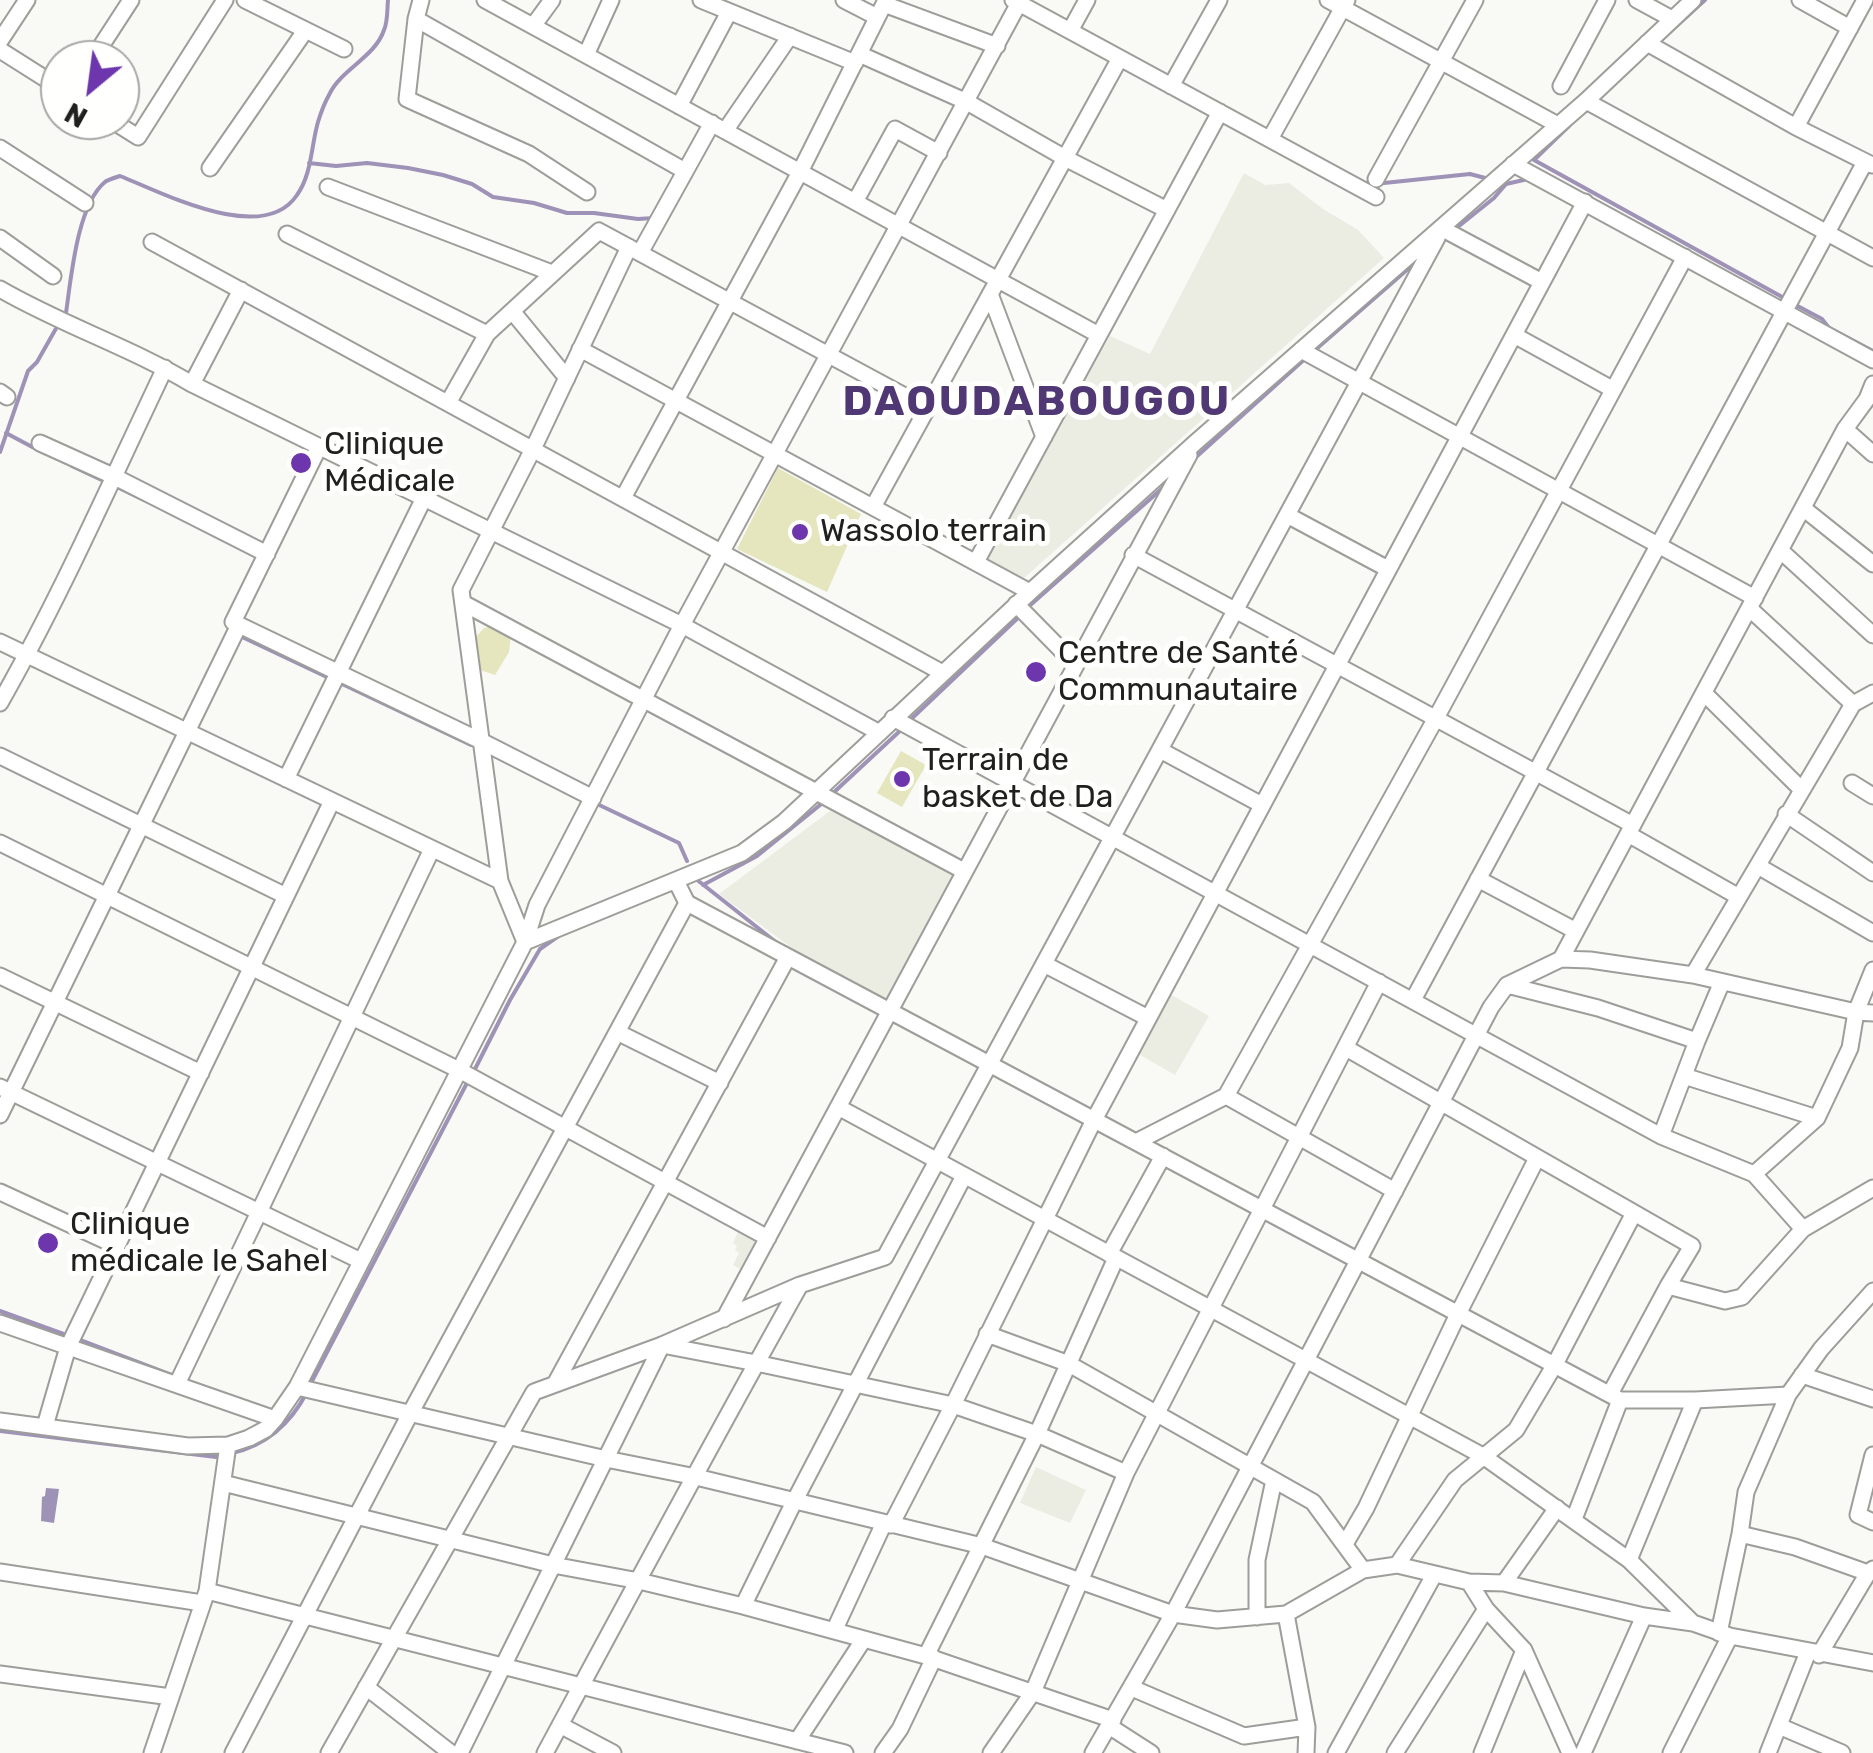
<!DOCTYPE html>
<html>
<head>
<meta charset="utf-8">
<style>
	body { margin:0 }
	#map { position:relative; width:1873px; height:1753px; overflow:hidden; background:#f9f9f6; font-family:Rubik,sans-serif }
	canvas { display:block }
	.north { position:absolute; left:40px; top:40px; width:100px; height:100px; box-sizing:border-box; background:#fffffe; border:2px solid #a6a6a5; border-radius:50%; rotate:209deg; font-size:28px; font-weight:700; line-height:40px; text-align:center; color:#20201f }
	.north::after { content:''; display:block; margin:auto; width:35px; height:45px; background:#6d36ad; clip-path:polygon(50% 0,100% 100%,50% 72%,0 100%) }
</style>
</head>
<body>
<div id="map">
<canvas width="1873" height="1753"></canvas>
<div class="north">N</div>
</div>
<script>
const context = document.querySelector('canvas').getContext('2d');
context.lineJoin = 'round';
function fillPath(path, color) { context.fillStyle = color; context.fill(path, 'evenodd'); }
function strokePath(path, color, width, dash) { context.strokeStyle = color; context.lineWidth = width; context.lineCap = dash ? 'butt' : 'round'; context.setLineDash(dash || []); context.stroke(path); }
function drawText(font, color, halo, rows, align = 'center') {
  context.font = font + ' Rubik,sans-serif'; context.lineWidth = 10; context.setLineDash([]); context.textBaseline = 'middle'; context.strokeStyle = halo; context.fillStyle = color; for (const [text, x, y, turn = 0] of rows) {
    context.save(); context.translate(x, y); context.rotate((+turn || 0) * Math.PI / 180); context.textAlign = isNaN(turn) ? turn : align; if (halo) context.strokeText(text, 0, 0); context.fillText(text, 0, 0); context.restore();
  }
}
fillPath(new Path2D(`
	M1244,173l21,12 24,-2 34,26 35,21 26,28 -360,320 -39,-20 125,-222 40,18z
	M834,808l119,68 -67,125 -86,-47 -81,-60z
	M1168,993l41,23 -34,59 -40,-23z
	M738,1232l17,9 -15,28 -7,-4 6,-12 -4,-3 2,-4 -4,-3z
	M1036,1467l50,23 -16,33 -50,-20z`), '#ecede2');
fillPath(new Path2D(`
	M778,468l83,46 -34,78 -90,-43z
	M497,625l14,10 -2,17 -14,23 -15,-5 -7,-30 11,-12z
	M901,751l25,14 -24,42 -25,-14z`), '#e5e5be');
fillPath(new Path2D(`
	M46,1488l13,1 -5,34 -13,-2 1,-24 3,-1z`), '#9e92b6');
strokePath(new Path2D(`
	M1660,41l45,-41
	M1569,126l-35,34 250,138
	M309,163l27,3 31,-3 41,5 35,7 29,9 21,13 41,6 33,10h27l44,6 16,-1
	M1499,182l7,2 22,-5
	M1365,185l105,-11 19,5
	M1454,230l40,-32 12,-14
	M1792,303l30,16 7,9 44,23
	M63,317l3,-4c5,-34 11,-108 39,-131 2,-2 12,-5 15,-6 43,17 143,70 177,19 15,-21 14,-49 21,-73 3,-10 7,-20 12,-29 12,-24 45,-36 54,-63 4,-9 3,-20 4,-30
	M1314,351l102,-89
	M6,433l30,16
	M0,452l28,-81 9,-9 21,-37
	M1195,458l112,-101
	M72,466l36,17
	M117,487l27,13
	M1027,608l139,-123
	M240,636l91,43
	M68,682l18,9
	M340,683l131,62
	M908,722l113,-107
	M832,794l70,-65
	M593,802l86,41 8,18
	M694,880l2,-1 81,64
	M703,885l54,-29 68,-55
	M473,1073l37,-73 30,-51 20,-14
	M0,1311l69,25
	M78,1339l94,36
	M311,1383l157,-302
	M0,1431l216,26 7,-2
	M232,1453c35,-8 59,-30 75,-61`), '#9e92b6', 4);
const minor = new Path2D(`
	M245,0l99,49
	M421,0l-5,19 -9,80 122,55 58,38
	M485,0l614,335
	M701,0l154,63
	M844,0l33,17
	M1013,0l363,197
	M1328,0l230,125
	M1637,0l35,19
	M1800,0l50,28
	M884,4l113,42
	M416,19l269,152
	M533,26l19,-26
	M1070,31l17,-31
	M0,41l27,-41
	M1647,43l149,84 76,38
	M0,50l60,38
	M859,54l108,48 98,56 102,52
	M586,55l25,-55
	M92,60l39,-60
	M1171,86l48,-86
	M1561,86l46,-86
	M1586,101l287,157
	M679,106l50,-94
	M111,120l27,17 87,-137
	M1796,127l69,-127
	M725,131l65,-95
	M1270,139l77,-139
	M0,148l85,55
	M1513,164l360,196
	M210,168l95,-137
	M1376,179l99,-179
	M328,187l224,86
	M855,202l40,-73 44,24
	M1441,228l101,54
	M287,234l200,100
	M0,238l53,38
	M152,242l789,430
	M640,253l72,-130
	M0,289c62,36 130,58 192,95l490,241 196,107
	M990,294l54,143
	M512,311l55,67
	M1514,335l98,54
	M580,349l450,243
	M1301,350l454,248
	M192,384l49,-94
	M0,392l7,5
	M448,403l39,-69 112,-103 328,177
	M1845,429l28,25
	M40,443l73,33 154,78
	M319,447l-86,175 248,119 112,57
	M623,498l177,-326 86,-172
	M873,507l247,-449
	M1803,508l70,56
	M1287,515l101,54
	M1781,551l92,84
	M1133,555l500,270
	M976,562l244,-450
	M463,603l501,268
	M1016,604l59,60
	M1749,608l104,96
	M0,642l500,239
	M1704,693l97,96
	M0,703c62,-109 111,-222 165,-335
	M893,718l768,418 93,38 49,55
	M1160,750l102,55
	M0,756l286,140
	M286,779l138,-281
	M1852,783l21,13
	M1786,814l87,59
	M1628,834l111,63
	M0,843l459,227 309,168
	M1758,866l115,67
	M1478,879l98,52
	M676,881l11,22 933,497 -46,119
	M525,942l12,-37 145,-280 337,-622
	M525,942l-25,-61 -39,-291 72,-141 96,-202
	M1561,959l284,-530 22,-30 6,-15
	M1044,964l104,54
	M1693,975l160,-271 20,-11
	M0,976l201,97
	M1507,985l91,23 99,33 -36,95
	M1413,1000l452,-838
	M619,1033l101,50
	M1697,1041l25,-59
	M1346,1048l346,198 -24,40 -58,108
	M1684,1076l133,42
	M0,1087l361,174
	M1226,1096l169,95
	M838,1107l645,349 146,104 64,63
	M0,1115l239,-490
	M1136,1142l90,-46 210,-378 249,-461
	M1754,1174l63,-56 33,-70 6,-36 17,-42
	M0,1192l117,54
	M1109,1254l54,-98
	M1668,1286l57,15 17,-4 61,-68 70,-41
	M724,1319l465,-864
	M0,1323l275,96
	M987,1334l82,30 244,138 50,68
	M1802,1375l71,24
	M177,1384l255,-535
	M555,1384l233,-427
	M297,1387l309,72 90,18 286,69 191,68 44,6 69,-6 77,-44 34,-5 72,17 35,1 140,33 49,7 37,13 143,27
	M1620,1400h75l93,-5
	M0,1421l188,25 40,-1 21,-7 17,-9 9,-10 22,-32 228,-445 217,-89 42,-31 246,-230 166,-150 390,-341 107,-101
	M45,1426l23,-79 264,-546
	M1873,1455l-15,60 15,7
	M223,1483l330,82 86,16 104,25 183,50 187,64
	M891,1525l62,-120 141,-285 491,-918
	M1740,1534l55,13 73,26
	M1345,1544l21,-36 92,-194 79,-156
	M1629,1560l66,-160
	M1397,1565l58,-85 61,-50 38,-64 80,-153
	M0,1572l202,31
	M1469,1582l17,27 38,41 46,103
	M1504,1583l53,-75
	M207,1591l638,162
	M743,1606l51,-104 170,-326
	M1286,1614l21,113 -1,26
	M1257,1617v-57l17,-80
	M834,1631l50,-108
	M1719,1633l21,-99 6,-42 42,-97 33,-46 52,-58
	M1819,1655l49,-82 5,-4
	M926,1656l111,-222 79,-176
	M0,1674l171,23
	M366,1687l85,66
	M1132,1688l112,48 63,-9
	M560,1725l53,28
	M1109,1726l42,27
	M1779,1726l63,27
	M797,1741l67,-102
	M152,1753l55,-162 21,-146
	M233,1753l178,-341 276,-509
	M329,1753l205,-361 128,-47 138,-60 85,-28 552,-1019
	M460,1753l202,-408 94,18 197,42 84,29 89,39
	M545,1753c84,-156 168,-313 255,-468
	M883,1753l17,-24 34,-71
	M991,1753l42,-61 93,-219 253,-491
	M1093,1753l80,-139 318,-607 16,-22 54,-26 29,1 103,15 163,37 17,1
	M1336,1753l98,-178
	M1395,1753l91,-144
	M1482,1753l42,-103
	M1583,1753l61,-137
	M1671,1753l59,-117
	M1768,1753l40,-101`);
strokePath(minor, '#9d9d9a', 19);
strokePath(minor, '#fff', 15);
for (const [x, y, r, color] of [
	[301,463,12,"#6d36ad"],
	[800,532,10,"#6d36ad"],
	[1036,672,12,"#6d36ad"],
	[902,779,10,"#6d36ad"],
	[48,1243,12,"#6d36ad"]
]) { const dot = new Path2D(); dot.arc(x, y, r, 0, 2 * Math.PI); context.fillStyle = color; context.fill(dot); strokePath(dot, '#fffffe', 4); }
drawText('32px', '#20201f', '#fffffe', [
	["Clinique",324,445],
	["Médicale",324,482],
	["Wassolo terrain",820,532],
	["Centre de Santé",1058,654],
	["Communautaire",1058,691],
	["Terrain de",922,761],
	["basket de Da",922,798],
	["Clinique",70,1225],
	["médicale le Sahel",70,1262]
], 'left');
context.letterSpacing = '2.5px';
drawText('bold 42px', '#503874', '#fffffe', [
	["DAOUDABOUGOU",1037,403]
]);
context.letterSpacing = '0px';
</script>
</body>
</html>
